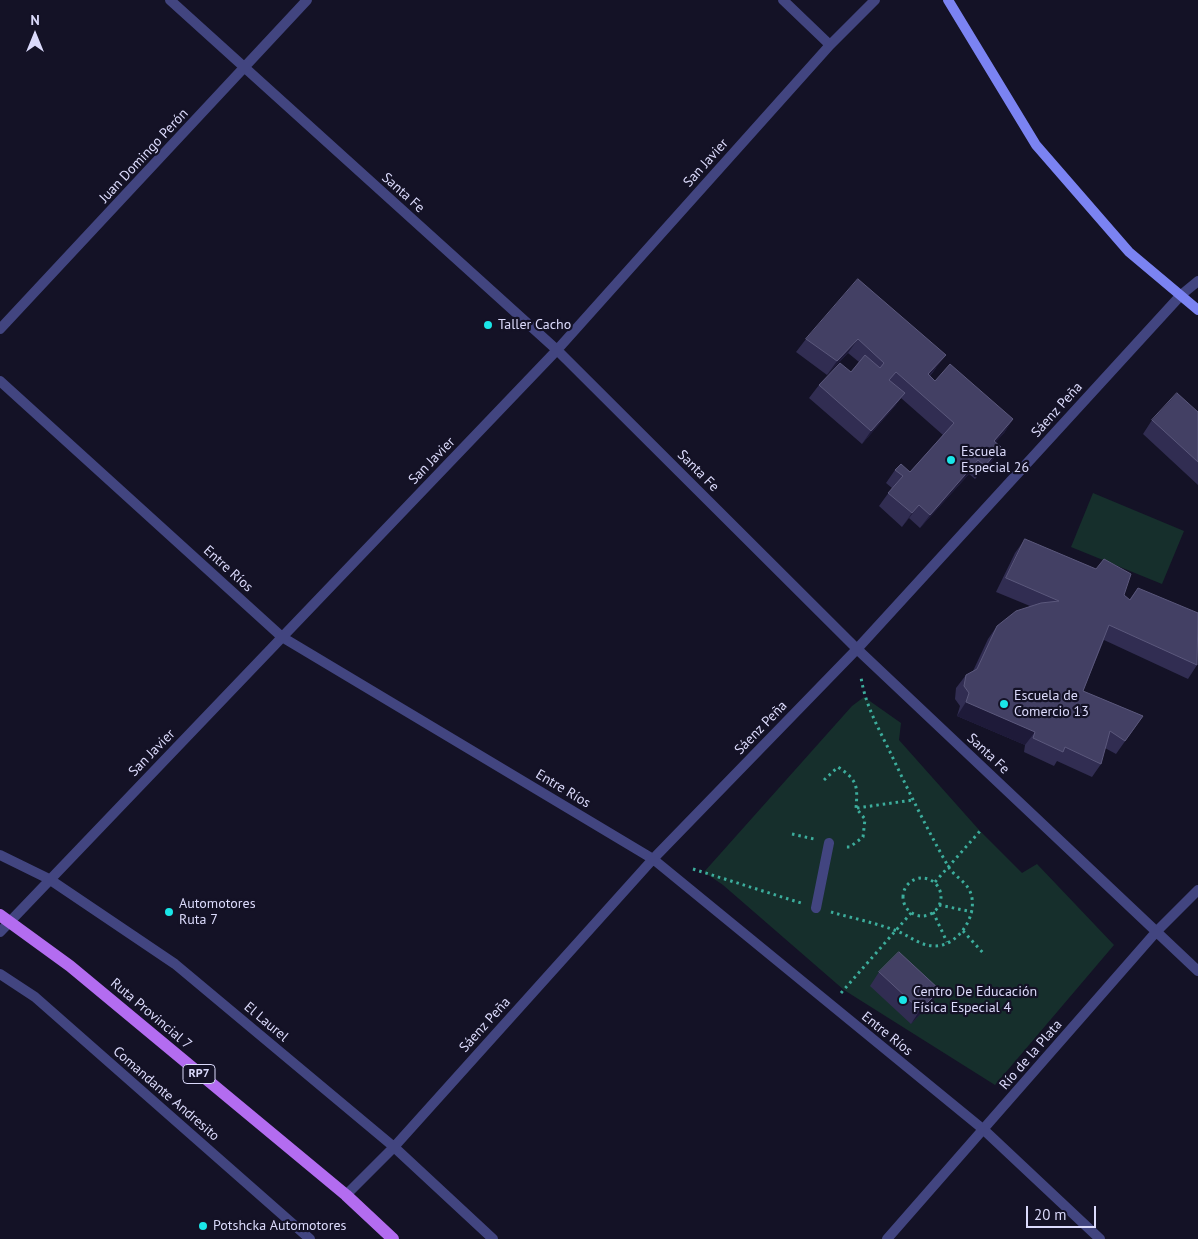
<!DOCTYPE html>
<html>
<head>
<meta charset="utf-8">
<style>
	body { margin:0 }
	#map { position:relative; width:1198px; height:1239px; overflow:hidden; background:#141226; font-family:"PT Sans",sans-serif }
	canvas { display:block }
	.north { position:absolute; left:10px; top:10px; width:50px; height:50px; -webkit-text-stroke:4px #141226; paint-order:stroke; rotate:0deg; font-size:14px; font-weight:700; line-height:20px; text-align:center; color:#dbdafb }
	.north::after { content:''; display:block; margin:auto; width:18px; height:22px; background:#dbdafb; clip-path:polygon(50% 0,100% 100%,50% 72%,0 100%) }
	.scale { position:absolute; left:1026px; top:1206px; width:70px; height:22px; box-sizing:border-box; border:2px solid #dbdafb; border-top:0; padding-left:6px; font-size:15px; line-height:18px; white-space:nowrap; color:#dbdafb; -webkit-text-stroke:4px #141226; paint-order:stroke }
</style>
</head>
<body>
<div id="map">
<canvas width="1198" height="1239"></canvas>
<div class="north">N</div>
<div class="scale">20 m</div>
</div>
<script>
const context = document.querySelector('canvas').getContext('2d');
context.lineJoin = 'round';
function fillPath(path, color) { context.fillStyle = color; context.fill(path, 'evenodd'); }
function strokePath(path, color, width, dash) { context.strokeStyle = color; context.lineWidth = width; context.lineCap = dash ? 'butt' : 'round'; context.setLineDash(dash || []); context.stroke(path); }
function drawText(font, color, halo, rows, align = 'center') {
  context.font = font + ' "PT Sans",sans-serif'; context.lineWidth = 4.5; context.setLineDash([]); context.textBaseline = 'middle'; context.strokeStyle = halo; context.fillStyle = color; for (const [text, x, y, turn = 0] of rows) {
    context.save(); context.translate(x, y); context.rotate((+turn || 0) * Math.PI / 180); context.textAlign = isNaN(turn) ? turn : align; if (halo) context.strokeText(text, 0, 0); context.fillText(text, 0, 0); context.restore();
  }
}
fillPath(new Path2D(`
	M1093,493l91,38 -22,53 -91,-37z
	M864,697l37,26 -2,17 81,91 42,42 15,-9 77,81 -119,140 -151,-95 -121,-105 -19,-13 148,-166z`), '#162f2c');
strokePath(new Path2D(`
	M824,780l14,-13c19,13 20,18 18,41l9,11 -2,18 -13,10h-6
	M857,808l56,-8
	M792,834l22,5
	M693,869l108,34
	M903 897a19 19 0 1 1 38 0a19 19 0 1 1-38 0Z
	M935,882l45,-51
	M939,905l34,7
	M831,912c21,6 45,11 66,19 13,5 23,15 38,15 23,0 43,-30 36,-52 -4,-13 -17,-17 -23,-28 -21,-37 -39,-74 -57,-112 -12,-25 -26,-49 -30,-77
	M933,912l14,30
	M963,931l22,24
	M841,993l71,-81`), '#3cad9c', 3, [2.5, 4]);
strokePath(new Path2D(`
	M170,0l387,350 300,299 341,322
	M783,0l47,45
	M0,329l307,-329
	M0,381l282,256 371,222 331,271 116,109
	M0,855l49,24 126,85 219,183 99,92
	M816,908l13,-65
	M0,932l557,-582 273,-305 45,-45
	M0,974l35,23 275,242
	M346,1195l48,-48 259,-288 204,-210 324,-354 17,-14
	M887,1239l269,-307 42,-42`), '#424580', 10);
strokePath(new Path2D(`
	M948,0l88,145 93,107 69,58`), '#7b83f2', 10);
strokePath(new Path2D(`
	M0,915l70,51 276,229 47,44`), '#b36cf0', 12);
fillPath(new Path2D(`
	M858,279l78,89 -6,8 5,5 78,38 -9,14 -9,9 6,5 -9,14 -17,18 -6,-5 -49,54 -11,-10 -7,9 -23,-21 13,-18 -6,-5 9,-13 15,2 33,-37 -42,-37 -6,8 -33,38 -53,-46 10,-13 32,-13 8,-10 -11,-9 -21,22 -31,-23 10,-13z
	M1198,412v73l-55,-51 9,-14z
	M1025,539l99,56 5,5 9,-12 59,77 -9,14 -84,-39 -21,51 60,25 -27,38 -11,-6 -4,16 -9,13 -35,-16 -3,5 -30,-14 1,-7 -68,-29 3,-10 -5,-7 1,-11 10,-13 7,-4 15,-32 9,-13 33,-20 -34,-14 19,-39z
	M879,972l52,31 -20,21 -41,-38z`), '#312d52');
fillPath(new Path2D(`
	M858,339l-10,14 -21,22 10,-14z
	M946,355l-10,13 -17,20 9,-14z
	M905,393l-10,13 -33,38 9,-13z
	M1013,419l-9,14 -19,22 9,-14z
	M1001,447l-9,14 -17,18 10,-13z
	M978,460l-9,14 -49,54 10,-13z
	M919,505l-10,13 -7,9 10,-14z
	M966,702l69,30 -10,13 -68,-29z
	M940,990l-9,13 -20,21 9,-14z`), '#1e1a39');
const building = new Path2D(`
	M858,279l88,76 -18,19 7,7 15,-17 63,55 -19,22 7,6 -16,19 -7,-6 -48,55 -11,-10 -7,8 -24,-20 15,-17 -8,-6 6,-6 9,8 44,-49 -58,-51 -7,8 16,13 -34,38 -52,-46 21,-22 11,9 14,-17 15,13 4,-5 -26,-24 -21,22 -31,-22z
	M1177,393l21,19v50l-46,-42z
	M1025,539l71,30 8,-10 27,15 -7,21 6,5 8,-12 60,25 -1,52 -88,-40 -26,66 60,25 -18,25 -15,-10 -9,33 -36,-17 -2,5 -30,-14 2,-6 -69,-30 3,-9 -5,-7 2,-11 11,-6 20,-43 19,-15 25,-8 18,-2 -53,-23z
	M899,952l41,38 -20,20 -41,-38z`);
fillPath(building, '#434064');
strokePath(building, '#5b587c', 1);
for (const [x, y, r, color] of [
	[488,325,5,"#1ae6e8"],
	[951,460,5,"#1ae6e8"],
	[1004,704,5,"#1ae6e8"],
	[169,912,5,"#1ae6e8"],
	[903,1000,5,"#1ae6e8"],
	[203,1226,5,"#1ae6e8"]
]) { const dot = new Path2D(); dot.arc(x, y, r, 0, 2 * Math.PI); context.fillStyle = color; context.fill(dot); strokePath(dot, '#141226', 2); }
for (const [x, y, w] of [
	[199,1074,32]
]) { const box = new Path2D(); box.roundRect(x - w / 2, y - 9.5, w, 19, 4); context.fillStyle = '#141226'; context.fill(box); strokePath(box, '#dbdafb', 1); }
drawText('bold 12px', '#dbdafb', null, [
	["RP7",199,1074]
]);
drawText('14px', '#dbdafb', '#141226', [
	["Juan Domingo Perón",144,156,-47],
	["San Javier",706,163,-48],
	["Santa Fe",403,193,42],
	["Sáenz Peña",1057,410,-48],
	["San Javier",432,461,-46],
	["Santa Fe",698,471,45],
	["Entre Ríos",228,569,42],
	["Sáenz Peña",761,728,-46],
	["San Javier",152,753,-46],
	["Santa Fe",988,754,43],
	["Entre Ríos",563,789,31],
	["Ruta Provincial 7",151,1014,40],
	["El Laurel",266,1022,40],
	["Sáenz Peña",485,1025,-48],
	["Entre Ríos",887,1034,39],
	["Río de la Plata",1031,1055,-49],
	["Comandante Andresito",166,1094,41]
]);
drawText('14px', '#dbdafb', '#141226', [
	["Taller Cacho",498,325],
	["Escuela",961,452],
	["Especial 26",961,468],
	["Escuela de",1014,696],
	["Comercio 13",1014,712],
	["Automotores",179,904],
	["Ruta 7",179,920],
	["Centro De Educación",913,992],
	["Física Especial 4",913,1008],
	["Potshcka Automotores",213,1226]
], 'left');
</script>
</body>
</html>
